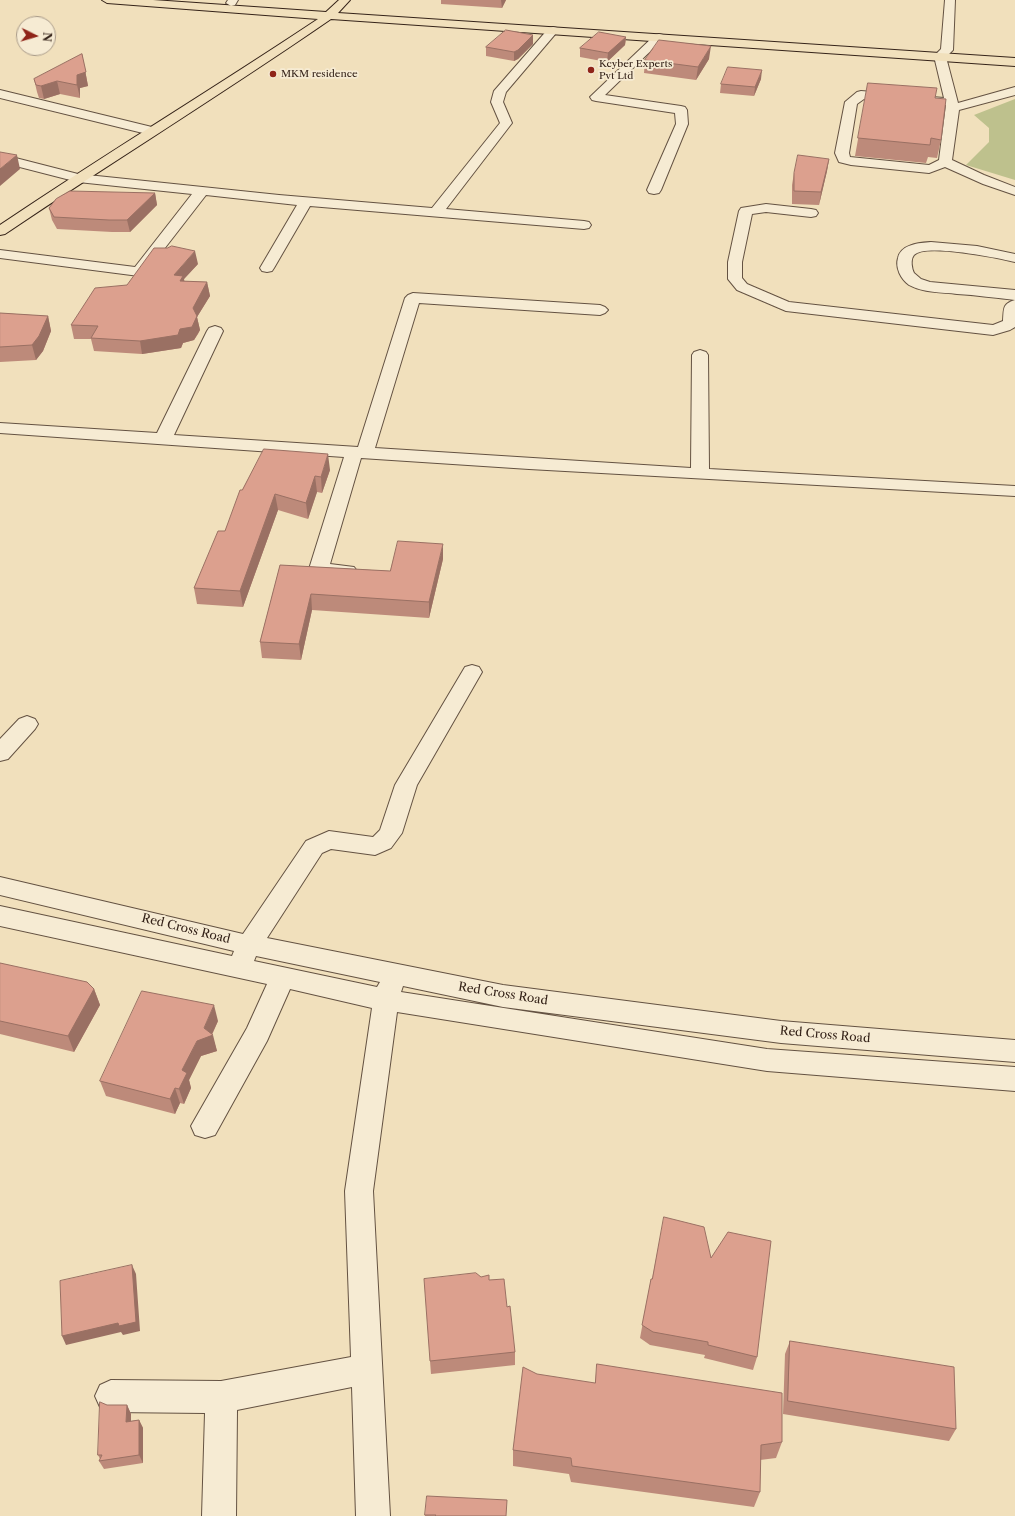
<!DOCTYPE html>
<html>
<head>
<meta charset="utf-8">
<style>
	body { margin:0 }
	#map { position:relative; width:1015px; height:1516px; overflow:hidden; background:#f1e0bc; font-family:"Libre Caslon Text",serif }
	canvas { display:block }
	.north { position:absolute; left:16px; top:16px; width:40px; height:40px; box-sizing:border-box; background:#f6ebd3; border:1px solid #a99b89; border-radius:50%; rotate:95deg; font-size:11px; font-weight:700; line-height:16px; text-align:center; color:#352319 }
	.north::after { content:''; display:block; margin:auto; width:14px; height:18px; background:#8f2418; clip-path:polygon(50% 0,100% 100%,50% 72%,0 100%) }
</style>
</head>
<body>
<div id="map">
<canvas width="1015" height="1516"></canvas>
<div class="north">N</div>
</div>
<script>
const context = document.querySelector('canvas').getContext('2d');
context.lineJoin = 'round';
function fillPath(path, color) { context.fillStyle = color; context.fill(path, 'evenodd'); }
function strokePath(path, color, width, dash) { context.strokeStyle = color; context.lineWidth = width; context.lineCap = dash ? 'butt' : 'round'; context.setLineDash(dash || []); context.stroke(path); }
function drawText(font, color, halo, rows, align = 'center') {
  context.font = font + ' "Libre Caslon Text",serif'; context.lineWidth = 3.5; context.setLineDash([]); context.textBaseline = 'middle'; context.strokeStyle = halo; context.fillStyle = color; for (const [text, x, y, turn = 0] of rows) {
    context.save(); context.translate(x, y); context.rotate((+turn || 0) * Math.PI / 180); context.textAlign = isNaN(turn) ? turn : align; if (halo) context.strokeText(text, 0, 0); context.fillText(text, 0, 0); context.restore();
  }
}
fillPath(new Path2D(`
	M1015,99v81l-49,-15 23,-23v-14l-15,-13z`), '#bec18d');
const minor = new Path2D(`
	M228,0h10l-3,5 -4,1 -5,-3z
	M945,0h10l-2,50 -7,7 12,46 57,-16v8l-56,15 -7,50 32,15 31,12v8l-32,-11 -38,-17 -16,6 -78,-8 -12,-3 -4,-9 10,-51 12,-10 4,-1 83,7 -10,-42 7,-7zM864,99l82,6 -7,55 -10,5 -79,-8 -1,-4 8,-49z
	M553,27l4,1 2,2 -2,2 -51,60 -3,10 9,21 -66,86 138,12 5,1 2,3 -2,3 -5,1 -274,-23 -36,62 -2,3 -5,1 -5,-1 -2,-3 37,-63 -91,-10 -62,80 -5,1 -139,-18v-8l135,17 57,-73 -114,-12 -78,-20v-8l78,20 201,21 153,13 68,-85 -9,-21 3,-11 55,-63z
	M659,34l4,1 2,2 -2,2 -58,56 76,11 4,1 2,3 1,14 -27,66 -2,3 -5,1 -5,-1 -2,-3 29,-66 -1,-11 -79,-12 -4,-1 -2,-3 65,-62z
	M0,90l156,38 1,3 -1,3 -5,1 -151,-37z
	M766,204l45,5 5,1 2,3 -2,3 -5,1 -45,-5 -14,2 -10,48v16l5,6 42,18 204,23 10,-4c1,-12 -1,-17 12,-21v27l-5,3 -17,5 -207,-24 -49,-21 -9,-11v-17l11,-51 2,-3z
	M931,242l46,4 38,8v8c-16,-4 -90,-19 -101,-7 -4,5 -2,14 0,18l7,6 9,3 85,8v10c-19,-2 -39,-5 -58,-6 -15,-2 -34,-1 -48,-9 -8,-6 -14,-17 -11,-27 3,-14 21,-15 33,-16z
	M413,293l187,12 5,2 3,3 -3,3 -5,2 -181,-12 -44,145 316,20 1,-113 2,-3 6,-2 6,2 2,3 1,114 306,17v10l-486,-27 -168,-11 -31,106 24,3 3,4 -3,4c-13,4 -29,2 -42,-2l-3,-4 35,-112 -344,-24v-10l157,10 50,-102 2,-3 6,-2 6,2 2,3 -49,104 184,12 47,-149 3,-3z
	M472,665l7,2 3,5 -65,113 -15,48 -11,15 -16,7 -44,-6 -9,4 -55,85 236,47 278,36 234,19v22l-234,-19 -278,-36 -100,-21 -2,6 366,57 248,18v24l-248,-20 -370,-59 -24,179 17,325h-34l-4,-129 -115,23 -1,106h-34l3,-103 -94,-1 -11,-5 -5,-11 5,-11 11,-5 110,1 130,-24 -6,-166 27,-183 -82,-19 -23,52 -52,94 -10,3 -10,-3 -4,-9 56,-98 20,-44 -267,-58v-20l232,50 2,-5 -234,-56v-18l243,57 63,-93 23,-10 44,6 7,-7 15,-45 70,-118zM256,956l124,26 -3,5 -123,-26z
	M27,716l8,3 3,5 -3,5 -27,30 -8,2v-22l19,-20z`);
const major = new Path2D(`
	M102,0h51l173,12 13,-12h11l-12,13 677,45v8l-684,-47c-107,74 -218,142 -326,215l-5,1v-10c105,-71 213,-136 318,-206l-211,-16z`);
strokePath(minor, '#645242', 2);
strokePath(major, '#352319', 2);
fillPath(minor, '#f6ebd3');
fillPath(major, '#f1e0bc');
fillPath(new Path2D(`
	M441,0h65l-4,8 -61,-4z
	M626,37l-1,8 -18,17 -27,-5v-9z
	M533,44l-15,15 -4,2 -28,-5v-9z
	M82,54l6,32 -8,2v10l-20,-4 -16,5 -5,-1 -2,-6 -3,-13z
	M709,59l-13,21 -52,-7 1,-13z
	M761,79l-7,17 -34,-3 1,-9z
	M868,83l67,15 6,42 -4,18 -9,-1 -2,6 -71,-7z
	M829,159l-2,12 -8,34 -27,-1v-19l2,-12z
	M155,193l2,12 -27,27h-18l-55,-3 -5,-9 -3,-12z
	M198,264l-14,15v2l23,1 3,14 -13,21 3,13 -2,4 -4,6 -11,3 -2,5 -39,6 -48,-3 -3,-12h-17l-3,-14 56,-40z
	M0,313l48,3 3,15 -8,20 -7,9 -36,2z
	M330,470l-8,23 -5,-1 -9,27 -30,-9 -35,97 -46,-3 -3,-16 31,-57 17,-41z
	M443,559l-14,59 -117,-8 -11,50 -39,-2 -2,-16 20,-77 110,6z
	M0,963l94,26 6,16 -26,47 -74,-18z
	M218,1021l-6,14 5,16 -16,5 -12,24 2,8 -7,16 -4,-1 -5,11 -69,-18 -6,-15z
	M711,1258l46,99 -4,13 -49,-12 1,-3 -55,-10 -10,-7 11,-59h1z
	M481,1277l8,3 18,27 8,45v13l-84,9 -1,-13z
	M790,1341l166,88 -7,12 -166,-27 2,-60z
	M107,1405h20l4,9v7l8,-1 4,8v35l-39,6 -5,-8 1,-2 -2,-4z
	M782,1442l-6,16 -16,2v32l-6,15 -183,-25 -2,-8 -56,-8v-16z
	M425,1515l81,1h-81z`), '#bd8a7a');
fillPath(new Path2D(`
	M501,0h5l-4,8z
	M533,35v9l-15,15 -4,2v-9z
	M626,37l-1,8 -18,17 1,-9z
	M711,46l-2,13 -13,21 2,-13z
	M82,54l6,32 -8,2v10l-3,-13v-10z
	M762,70l-1,9 -7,17 1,-9z
	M57,81l3,13 -16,5 -3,-13z
	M17,155l3,14 -20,17v-17z
	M829,159l-2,12 -8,34 2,-13z
	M155,193l2,12 -27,27 -3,-12z
	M195,251l3,13 -14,15 2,10 -12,-14z
	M207,282l3,14 -13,21 3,13 -6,10 -11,3 -2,5 -39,6 -2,-13 53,-33z
	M48,316l3,15 -8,20 -7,9 -4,-15z
	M328,454l2,16 -8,23 -1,-16z
	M315,476l2,16 -9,27 -2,-16z
	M275,494l3,16 -35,97 -3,-16z
	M443,544v15l-14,59v-16z
	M311,594l1,16 -11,50 -2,-16z
	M94,989l6,16 -26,47 -6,-16z
	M214,1005l4,16 -7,15 2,-1 4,16 -16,5 -12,24 2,8 -7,16 -5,-15 3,-19 22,-42z
	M175,1088l5,15 -5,11 -5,-15z
	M132,1265l4,9 4,57 -17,4 -2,-3 -55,13 -4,-9z
	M127,1405l4,9v16l-5,-8z
	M139,1420l4,8v35l-4,-8z`), '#9a7063');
const building = new Path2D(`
	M506,30l27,5 -15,15 -4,2 -28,-5z
	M599,32l27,5 -18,16 -28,-5z
	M659,40l52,6 -13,21 -53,-7z
	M82,54l4,18 -9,3v10l-20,-4 -16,5 -5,-1 -2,-6z
	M728,67l34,3 -7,17 -34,-3z
	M868,83l69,5 -2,10 11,1 -5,41 -10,-2 -1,7 -72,-7z
	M0,152l17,3 -17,14z
	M798,155l31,4 -8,33 -27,-1v-18z
	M70,191l85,2 -28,27h-18l-55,-3 -5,-9 7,-9z
	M172,246l23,5 -21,24 9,1 -3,5 27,1 -14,26 4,8 -5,11 -12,2 -2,6 -38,6 -49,-3 7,-12 -27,-1 24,-37 32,-3 27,-37h13z
	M0,313l48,3 -9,20 -7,9 -32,2z
	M264,449l64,5 -7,23 -6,-1 -9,27 -31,-9 -35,97 -46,-3 24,-57h7l15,-41h2z
	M398,541l45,3 -14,58 -118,-8 -12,50 -39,-2 20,-77 110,6z
	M0,963l87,19 7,7 -26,47 -68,-15z
	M142,991l72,14 -10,23 9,7 -16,6 -15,29 5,3 -8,16 -4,-1 -5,11 -70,-18z
	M664,1217l40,10 7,31 17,-26 43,9 -14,116 -49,-12v-3l-55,-10 -11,-7 9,-46h1z
	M132,1265l4,57 -17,4 -1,-3 -56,13 -2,-55z
	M476,1273l5,4 8,-2v5l15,-1 3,28 3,-1 5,46 -85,9 -6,-82z
	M790,1341l164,26 2,62 -168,-28z
	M597,1364l185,29v49l-21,3 -1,47 -188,-26 -1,-8 -58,-8 10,-83 14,7 58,9z
	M100,1402l7,3h20l-1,17 13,-2v35l-40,6 3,-6h-4z
	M427,1496l80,4 -1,16h-71l1,-1h-11z`);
fillPath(building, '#dca08e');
strokePath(building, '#9a7063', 1);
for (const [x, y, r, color] of [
	[591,70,4,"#8f2418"],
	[273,74,4,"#8f2418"]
]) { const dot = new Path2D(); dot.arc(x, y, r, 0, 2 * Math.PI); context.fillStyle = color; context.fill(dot); strokePath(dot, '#f6ebd3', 1.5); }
drawText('10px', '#352319', '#f6ebd3', [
	["Kcyber Experts",599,64],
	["Pvt Ltd",599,76],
	["MKM residence",281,74]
], 'left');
drawText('12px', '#352319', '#f6ebd3', [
	["Red Cross Road",186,929,14],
	["Red Cross Road",503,994,9],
	["Red Cross Road",825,1035,5]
]);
</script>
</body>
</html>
